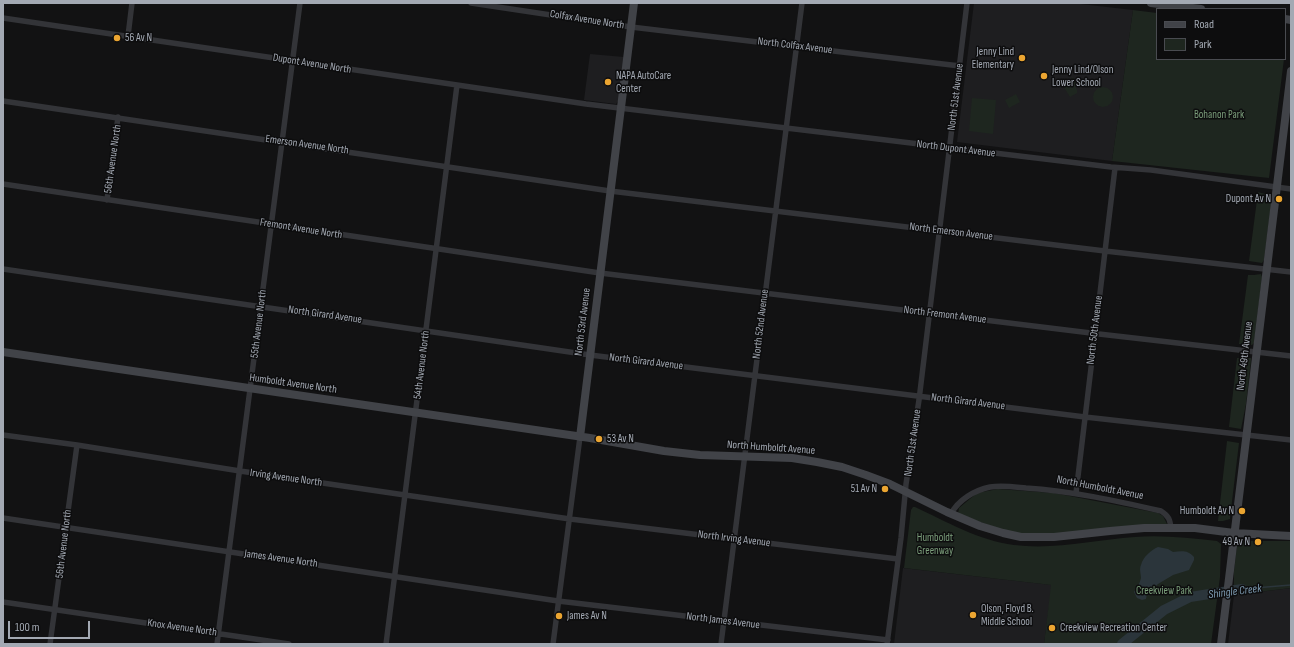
<!DOCTYPE html>
<html>
<head>
<meta charset="utf-8">
<style>
	body { margin:0 }
	#map { position:relative; width:1294px; height:647px; overflow:hidden; background:#121213; font-family:"Sofia Sans Condensed",sans-serif }
	canvas { display:block }
	.frame { position:absolute; inset:0; border:4px solid #a3a9b3; pointer-events:none }
	.legend { position:absolute; left:1156px; top:8px; width:130px; height:52px; box-sizing:border-box; background:#0d0d0e; border:1px solid #494b50; margin:0; padding:5px 7px; list-style:none; font-size:12px; color:#a3a9b3 }
	.legend li { display:flex; align-items:center; gap:8px; height:20px }
	.legend b { width:20px; border:1px solid #494b50 }
	.scale { position:absolute; left:8px; top:621px; width:82px; height:18px; box-sizing:border-box; border:2px solid #a3a9b3; border-top:0; padding-left:5px; font-size:12px; line-height:14px; white-space:nowrap; color:#a3a9b3; -webkit-text-stroke:3px #0d0d0e; paint-order:stroke }
</style>
</head>
<body>
<div id="map">
<canvas width="1294" height="647"></canvas>
<div class="frame"></div>
<ul class="legend">
<li><b style="height:5px;background:#414348"></b>Road</li>
<li><b style="height:11px;background:#1e261f"></b>Park</li>
</ul>
<div class="scale">100 m</div>
</div>
<script>
const context = document.querySelector('canvas').getContext('2d');
context.lineJoin = 'round';
function fillPath(path, color) { context.fillStyle = color; context.fill(path, 'evenodd'); }
function strokePath(path, color, width, dash) { context.strokeStyle = color; context.lineWidth = width; context.lineCap = dash ? 'butt' : 'round'; context.setLineDash(dash || []); context.stroke(path); }
function drawText(font, color, halo, rows, align = 'center') {
  context.font = font + ' "Sofia Sans Condensed",sans-serif'; context.lineWidth = 3; context.setLineDash([]); context.textBaseline = 'middle'; context.strokeStyle = halo; context.fillStyle = color; for (const [text, x, y, turn = 0] of rows) {
    context.save(); context.translate(x, y); context.rotate((+turn || 0) * Math.PI / 180); context.textAlign = isNaN(turn) ? turn : align; if (halo) context.strokeText(text, 0, 0); context.fillText(text, 0, 0); context.restore();
  }
}
fillPath(new Path2D(`
	M974,3h98l61,7 -21,151 -155,-19z
	M590,54l34,3 -5,43 -3,4 -32,-4z
	M903,568l149,17 -8,59h-150z
	M1291,588v56h-63l6,-49z`), '#1e1e20');
fillPath(new Path2D(`
	M1133,10l24,3v46h127l-15,119 -157,-17z
	M1073,77l4,7 -2,2 2,4v3l-7,4 -8,-13z
	M1093 97a10 10 0 1 1 20 0a10 10 0 1 1-20 0Z
	M1016,94l4,8 -11,6 -4,-8z
	M972,98l24,2 -3,34 -24,-3z
	M1258,192l14,4 -8,64 -2,3 -13,-2z
	M1261,274l1,3 -8,66 -2,2 -13,-1 9,-69h6z
	M1237,358h14v2l-5,44 -5,25 -12,-2z
	M1227,441l12,2 -9,75v1l-7,2h-5z
	M998,489l56,4 104,20 5,3 4,8 -115,11 -28,-1 -19,-3 -47,-17 1,-6 18,-15z
	M913,507h2c30,14 65,34 99,38 41,5 80,-5 121,-8 27,-2 55,1 82,4l4,3 -1,33 -9,67h-167l7,-59 -147,-17 7,-58z
	M1243,541h48v47l-57,7v-24l3,-25z`), '#1e261f');
fillPath(new Path2D(`
	M1158,547l10,2 5,3c9,-1 15,-2 21,5v3l-5,10 -16,5 -15,9 -11,10 -1,5 -4,1 -5,-2 -3,-6c3,-4 6,-9 7,-14 0,-4 -2,-9 0,-13 2,-8 10,-15 17,-18z`), '#2b353b');
strokePath(new Path2D(`
	M1242,589l49,-4`), '#2b353b', 1.5);
strokePath(new Path2D(`
	M1122,644l42,-34 26,-13 52,-8`), '#2b353b', 10);
strokePath(new Path2D(`
	M471,3l160,24 329,39
	M3,18l583,86 525,63 40,3 140,19
	M128,36l4,-33
	M3,101l607,90 495,60 186,21
	M3,184l597,89 499,61 192,22
	M107,200l11,-83
	M3,269l587,86 495,62 206,23
	M3,435l74,10 163,26 330,48 328,40
	M1076,493l39,-325
	M951,514c7,-14 24,-24 39,-27 12,-2 25,0 36,1 46,3 91,13 135,23 8,5 9,9 10,17
	M3,518l555,83 330,39
	M3,602l286,42
	M50,644l27,-199
	M217,644l83,-641
	M386,644l71,-559
	M553,644l27,-207
	M721,644l81,-641
	M887,644l14,-106 5,-54 13,-84 48,-397`), '#333438', 5.5);
strokePath(new Path2D(`
	M1151,3l50,6
	M1285,19l6,1
	M3,352l587,86 74,13 36,4 92,3 25,4 25,5 24,8 24,9 57,28 33,14 23,7 18,4h33l56,-6 34,-3h51l39,5 57,3
	M580,437l54,-434
	M1221,644l70,-573`), '#414348', 8);
for (const [x, y, r, color] of [
	[117,38,4,"#eba531"],
	[1022,58,4,"#eba531"],
	[1044,76,4,"#eba531"],
	[608,82,4,"#eba531"],
	[1279,199,4,"#eba531"],
	[599,439,4,"#eba531"],
	[885,489,4,"#eba531"],
	[1242,511,4,"#eba531"],
	[1258,542,4,"#eba531"],
	[973,615,4,"#eba531"],
	[559,616,4,"#eba531"],
	[1052,628,4,"#eba531"]
]) { const dot = new Path2D(); dot.arc(x, y, r, 0, 2 * Math.PI); context.fillStyle = color; context.fill(dot); strokePath(dot, '#0d0d0e', 1.5); }
drawText('11px', '#a3a9b3', '#0d0d0e', [
	["Colfax Avenue North",587,20,9],
	["North Colfax Avenue",795,46,7],
	["Dupont Avenue North",312,64,9],
	["North 51st Avenue",956,97,-83],
	["Emerson Avenue North",307,145,8],
	["North Dupont Avenue",956,149,7],
	["56th Avenue North",113,159,-82],
	["Fremont Avenue North",301,229,9],
	["North Emerson Avenue",951,232,7],
	["North Girard Avenue",325,315,8],
	["North Fremont Avenue",945,315,7],
	["North 53rd Avenue",583,322,-83],
	["55th Avenue North",259,324,-83],
	["North 52nd Avenue",761,324,-83],
	["North 50th Avenue",1095,330,-83],
	["North 49th Avenue",1245,356,-83],
	["North Girard Avenue",646,362,7],
	["54th Avenue North",422,365,-83],
	["Humboldt Avenue North",293,384,8],
	["North Girard Avenue",968,402,7],
	["North 51st Avenue",913,443,-82],
	["North Humboldt Avenue",771,448,4],
	["Irving Avenue North",286,478,8],
	["North Humboldt Avenue",1100,488,11],
	["North Irving Avenue",734,539,7],
	["56th Avenue North",64,544,-83],
	["James Avenue North",281,559,8],
	["North James Avenue",723,621,7],
	["Knox Avenue North",182,628,8]
]);
drawText('11px', '#a3a9b3', '#0d0d0e', [
	["56 Av N",125,38],
	["Jenny Lind",1014,52,"right"],
	["Elementary",1014,65,"right"],
	["Jenny Lind/Olson",1052,70],
	["Lower School",1052,83],
	["NAPA AutoCare",616,76],
	["Center",616,89],
	["Dupont Av N",1271,199,"right"],
	["53 Av N",607,439],
	["51 Av N",877,489,"right"],
	["Humboldt Av N",1234,511,"right"],
	["49 Av N",1250,542,"right"],
	["Olson, Floyd B.",981,609],
	["Middle School",981,622],
	["James Av N",567,616],
	["Creekview Recreation Center",1060,628]
], 'left');
drawText('11px', '#7b9e7b', '#0d0d0e', [
	["Bohanon Park",1219,115],
	["Humboldt",935,538],
	["Greenway",935,551],
	["Creekview Park",1164,591]
]);
drawText('italic 12px', '#7b98ae', '#0d0d0e', [
	["Shingle Creek",1235,592,-7]
]);
</script>
</body>
</html>
